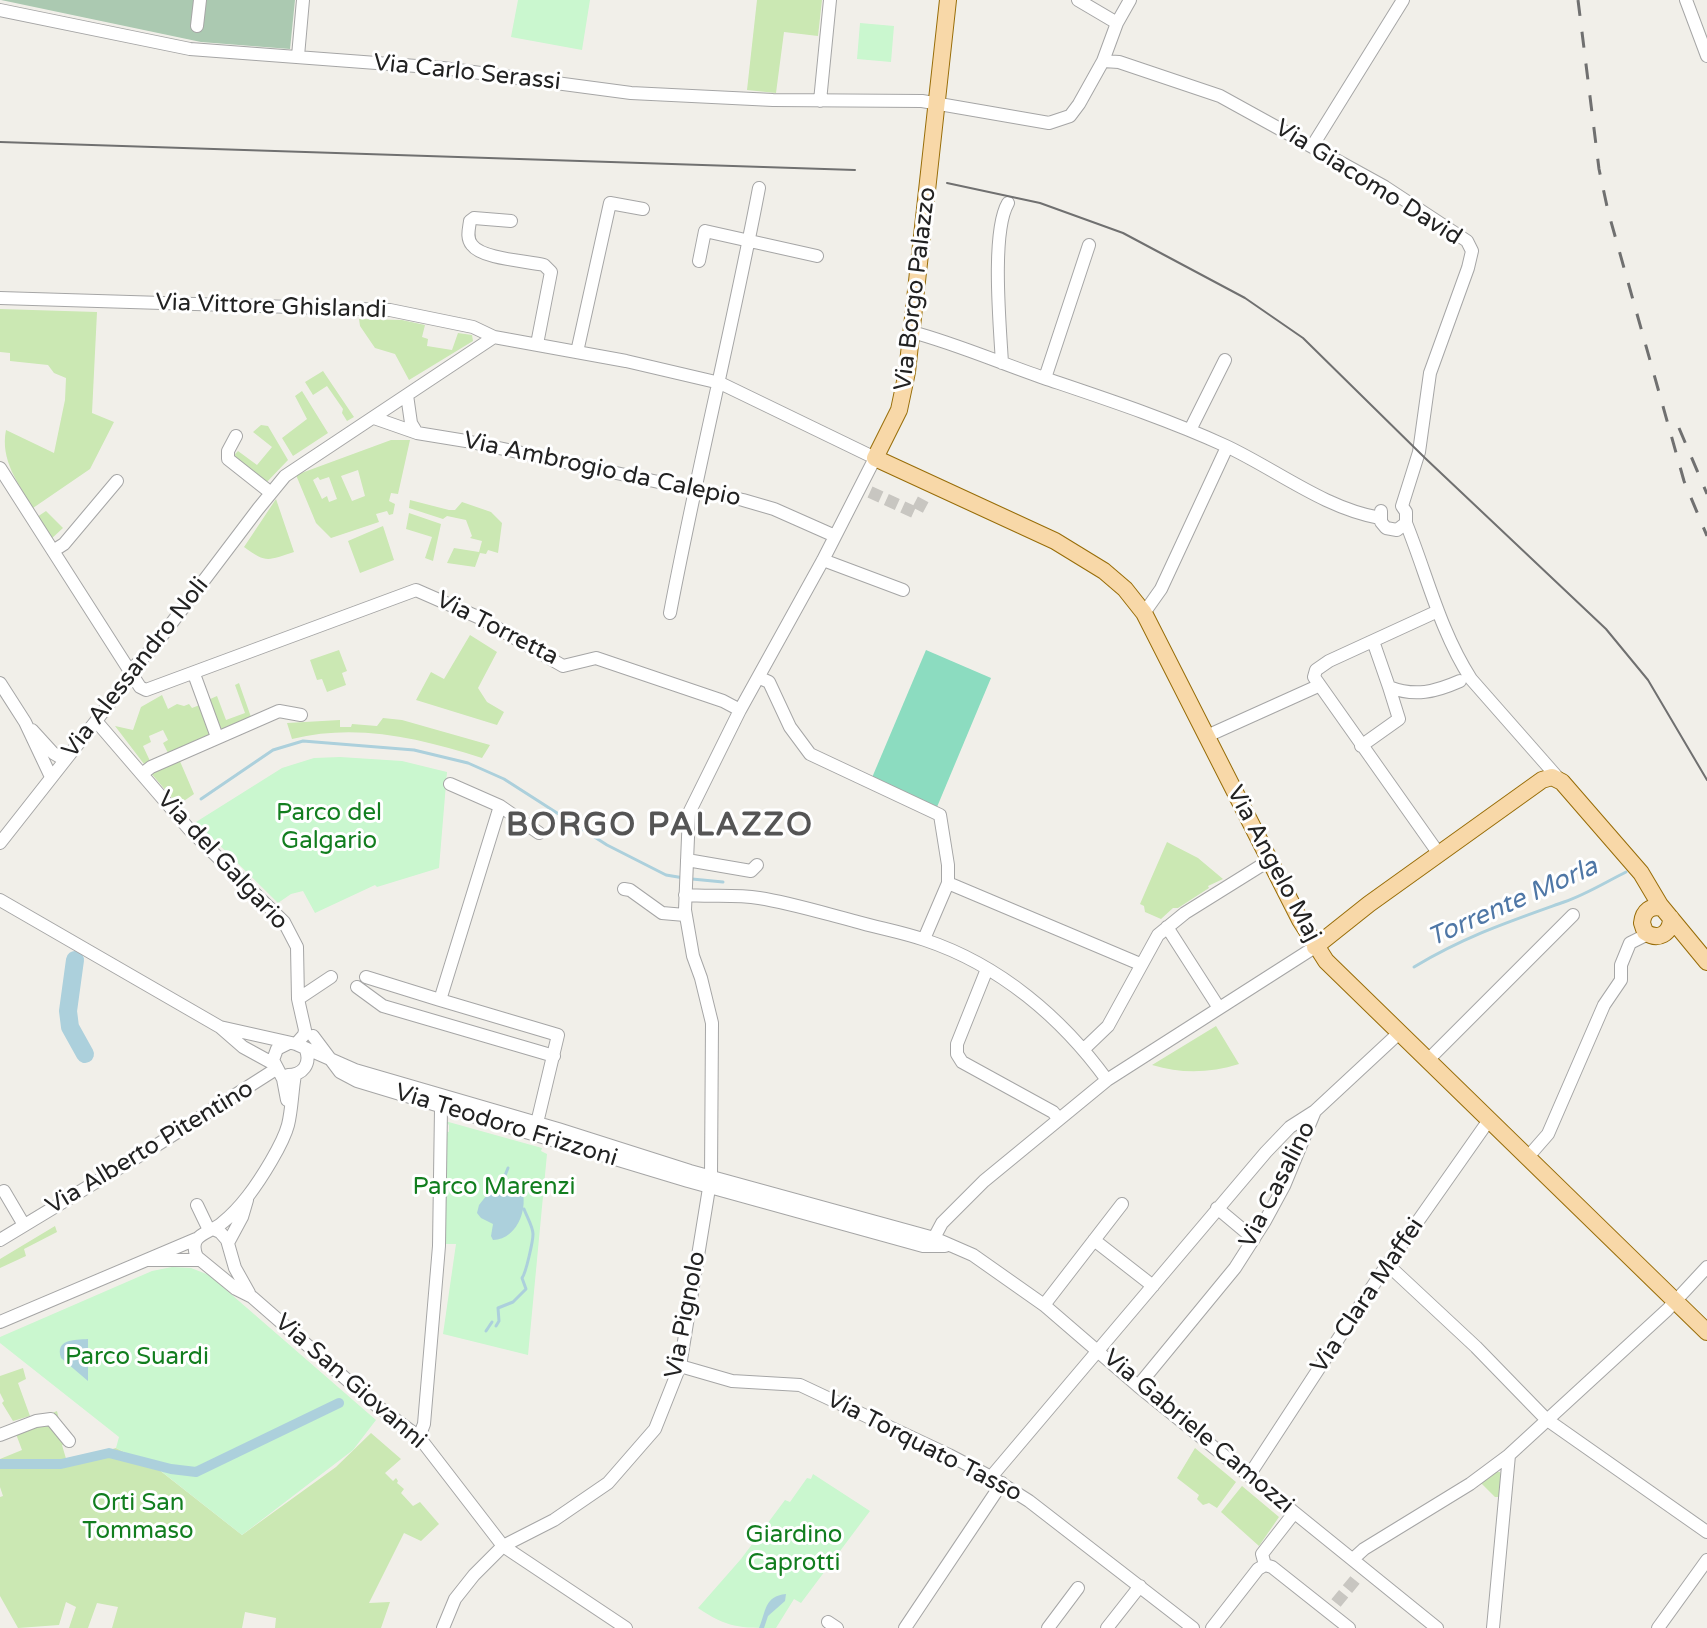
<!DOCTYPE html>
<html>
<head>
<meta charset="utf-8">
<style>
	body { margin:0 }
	canvas { display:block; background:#f1efe9 }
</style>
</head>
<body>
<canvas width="1707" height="1628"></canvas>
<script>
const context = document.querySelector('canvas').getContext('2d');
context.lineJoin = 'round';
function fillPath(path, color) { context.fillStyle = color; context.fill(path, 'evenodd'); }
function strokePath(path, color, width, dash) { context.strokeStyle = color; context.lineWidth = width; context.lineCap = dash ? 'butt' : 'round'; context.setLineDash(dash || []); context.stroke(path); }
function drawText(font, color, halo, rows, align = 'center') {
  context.font = font + ' "Varela Round",sans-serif'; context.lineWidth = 6; context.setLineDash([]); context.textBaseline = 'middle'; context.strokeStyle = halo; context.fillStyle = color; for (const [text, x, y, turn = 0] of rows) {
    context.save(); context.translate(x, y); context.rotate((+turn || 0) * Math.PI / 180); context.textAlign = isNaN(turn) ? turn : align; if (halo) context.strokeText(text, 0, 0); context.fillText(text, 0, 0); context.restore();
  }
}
fillPath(new Path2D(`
	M757,0h65l-4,36 -34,-4 -8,61 -29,-3z
	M0,309l97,3 -5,101 22,9 -24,47 -57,39c-15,-25 -33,-48 -27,-78l48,23 11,-53 1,-22 -12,-5 -6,-8 -38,-4v-8l-10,-1z
	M359,319l43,1 23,5 -3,12 6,2 -1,7 25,4 6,-17 14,2 1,6 -64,39 -14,-26 -20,-6 -15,-22z
	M323,371l31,46 -7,4 -5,-8 1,-4 -16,-23 -14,9 -8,-13z
	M302,391l26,42 -35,23 -11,-18 25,-19 -12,-23z
	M261,425l7,1 20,34 -23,24 -33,-27 6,-6 19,14 15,-18 -19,-15z
	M391,440h19l-12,54 -7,-1 -2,8 6,3 -2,10 -4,1 -2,-4 -11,3 3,8 -48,16 -15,-15 -20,-48zM358,470l7,26 -13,5 -11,-25zM318,477l2,3 9,-3 8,22 -8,3 -2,-6 -5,3 -9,-19z
	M276,499l18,53c-26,8 -27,12 -50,-5z
	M410,500l39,10h6l7,-8 29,10 11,11 -4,30 -10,-3 -2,4 -6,-1 -5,14 -28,-4 7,-15 25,4 3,-11 -12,-3 2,-2 -6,-16 -19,-4 -4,3 -34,-11z
	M46,511l17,17 -14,13 -15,-22z
	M409,513l32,11 -8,37 -8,-3 7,-21 -26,-8z
	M383,526l11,34 -34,13 -12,-32z
	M470,635l27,17 -19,36 9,14 17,10 -7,13 -81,-25 15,-28 13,7z
	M339,650l8,21 -5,2 4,12 -19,7 -5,-13 -5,1 -7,-20z
	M239,683l12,34 -32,14 -11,-31 9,-4 9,24 19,-7 -10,-28z
	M162,695l6,14 9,-5 7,2 5,-2 3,4 10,-4 10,30 -43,21 -6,-12 5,-3 -5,-10 -14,6 2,6 -8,4 7,15 -6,3 -29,-38 18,4 8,-23z
	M383,718l19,2 88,25 -8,13c-63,-20 -125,-35 -190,-19l-5,-16 53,-3v7h11l1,-3 25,2z
	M179,759l15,35 -16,11 -28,-33z
	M1167,842l31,16 25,21 -15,7 1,2 -31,20h-5l-12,11 -16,-7 -1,-6 -4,-2z
	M1216,1026l23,38c-29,9 -57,10 -87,1z
	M55,1226l2,6 -33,17 2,7 -26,12v-9z
	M23,1368l3,11 -8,4 12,33 -17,5 -11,-18 2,-2 -4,-8v-17z
	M57,1411l3,13h4l9,18 -11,3 5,17 49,-14 42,21 84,66 94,-68 35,-34 30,26 -16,14 8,8 3,-3 2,3 -1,2 7,6 -3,4 12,13 7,-4 19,22 -18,17 -17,-8 -35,70 21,-1 -9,26h-106l1,-10 -31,-6 -3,16h-130l6,-21 -21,-4 -9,25h-19l7,-21 -10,-5 -7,23 -41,3 -18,-32v-99l3,-1 -3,-9v-28l22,-9 -6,-16 7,-8z
	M1195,1448l41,34 -19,26 -8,-5 -6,2 -6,-6 2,-4 -22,-17z
	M1493,1472h7l3,8 -2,17h-6l-14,-14z
	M1242,1486l37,31 -20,29 -38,-34z`), '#cbe8b3');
fillPath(new Path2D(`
	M1,0h294l-5,49 -89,-7z`), '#abc9b1');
fillPath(new Path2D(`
	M518,0h72l-8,50 -71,-13z
	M860,23l34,3 -3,36 -34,-3z
	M340,757l62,4 45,11 -8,96 -62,19 -2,-2 -60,28 -12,-22 -12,3 -13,9 -82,-81 86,-54 32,-10z
	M445,1121l97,27 -1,3 6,3 -19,201 -85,-21 13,-90h-12l1,-113 4,1v-7z
	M172,1267l19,1 18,7 167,145 -23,30 -111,85 -85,-67 -41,-20 3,-11 -119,-94v-6l152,-66z
	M813,1474l57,37 -69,92 -7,-4 -18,29c-36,0 -49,0 -78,-20l43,-49 44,-59 5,2 17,-24 4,1z`), '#caf7cf');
fillPath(new Path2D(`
	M926,650l65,28 -54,129 -66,-27z`), '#8cdcc0');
fillPath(new Path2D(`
	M518,1182c14,19 1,58 -25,58l-2,-4 2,-12 -12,-6 -4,-5 2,-8 15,-19 15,7z
	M88,1339v42l-27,-23c-6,-19 13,-18 27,-19z
	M786,1594l-1,7 -17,15 -4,12h-5c7,-16 5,-32 27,-34z`), '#acd0dc');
strokePath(new Path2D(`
	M201,799l72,-49 30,-9 111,9 54,13 36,16 103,66 59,30 18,3
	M692,879l31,3
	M1414,967c52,-31 94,-45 150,-65 21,-7 42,-20 62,-30
	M504,1178l4,-10
	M504,1181v10
	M496,1326l3,-5 -1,-13 15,-6 13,-13 -4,-11c4,-5 11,-37 11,-44 0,-7 -6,-17 -9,-25
	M486,1331l6,-9`), '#acd0dc', 3);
strokePath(new Path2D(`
	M0,1464h61l48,-11 62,16 25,3 143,-69`), '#acd0dc', 10);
strokePath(new Path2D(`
	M75,960l-7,51 2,16 15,27`), '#acd0dc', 18);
strokePath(new Path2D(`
	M870,492l46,21 10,-19
	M1336,1603l19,-23`), '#c8c6c1', 12, [12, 6]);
const minor = new Path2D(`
	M1078,0l39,23
	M1686,0l21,56
	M0,10l190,39 253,19 188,25 142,7 149,1 127,22 21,-7 9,-12 24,-43 14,-38 13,-23
	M197,26l3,-26
	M298,56l5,-56
	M1103,61l16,1 101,34 165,91 82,54 5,10 -4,17 -38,105 -11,79 -17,54
	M820,101l10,-101
	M1313,145l90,-145
	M511,221l-37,-3 -4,3c-1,8 -4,17 2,24 10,14 55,16 72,20l7,7 -14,72
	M699,261l6,-30 112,25
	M0,298l390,12 83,17 21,10 132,24 94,22 155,75 -52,102 -83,150 -51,103 -4,97 8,46 8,22 11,45 -1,153 -31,190 -25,63 -47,54 -54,37 -51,26 -29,29 -19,24 -12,29
	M912,332c45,12 88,31 132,46 62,21 123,41 182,68 51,24 98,62 154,72
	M577,352l33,-149 33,6
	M1002,363c-2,-36 -11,-131 6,-160
	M1045,378l44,-133
	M407,395l4,28 6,10
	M374,418l43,15 49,8 277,59 31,9 61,27
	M1190,430l35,-70
	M236,436l-8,15v8l43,34
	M0,468l140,219 6,3 270,-100 64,28 83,48 33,-8 127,43 17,9
	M1402,506l4,6v11c21,52 34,108 65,156l88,100
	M1381,511v11l5,6 11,2 9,-7
	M53,551l11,-7 53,-63
	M823,560l80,30
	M1438,611l-109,50 -13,9 -2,7 125,177
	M670,613c27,-143 62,-283 89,-425
	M1144,613l17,-24 66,-142
	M1373,641l16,46
	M194,674l23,63
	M760,678l9,4 21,45 20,27 130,61 8,50v18l-24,56
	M0,683l25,39 26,55
	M96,721l93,108 95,93 13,25 1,52 7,31 -1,5 -8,9
	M32,730l21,23 12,7
	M1207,736l111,-50
	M1361,746l38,-27 -10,-32c26,10 46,5 71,-6
	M142,774l9,-7 128,-56 22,4
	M450,784l50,22 39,27
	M500,806l-60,194 118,35 -21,88
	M0,843l96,-122 28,-37 6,-13 22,-22 106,-140 27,-33 209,-139
	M687,860l64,11 6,-6
	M948,883l192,81
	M624,889l6,1 32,23 23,2
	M685,895c25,2 50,-1 74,3 32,5 64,15 95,23 24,7 48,11 71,19 75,25 137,78 182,140
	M0,900l220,127 23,20 31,17
	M1167,927l52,81
	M987,969l-30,75v10l5,8 91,50 6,7
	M366,977l74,23
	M357,987l26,19 171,50
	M298,999l33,-22
	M220,1027l76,17 59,26 203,59 132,42 244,67 39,17 71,50 94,81 299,242
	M313,1036l27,36 17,9 331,100 235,65h22
	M287,1044l-10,5 -4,11 10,19 4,21
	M1084,1049l24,-23 50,-91 27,-22 85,-53
	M1428,1060l145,-145
	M288,1075c15,0 23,-11 18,-25
	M295,1075c-3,16 -3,34 -7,50 -5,19 -27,54 -40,71 -7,9 -17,20 -26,27 -13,11 -35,11 -25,34l39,32 16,8 125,109 42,31 84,109 123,82
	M1527,1158l21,-24 56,-129 17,-25v-15l9,-22 18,-9
	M4,1191l20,34
	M197,1205l12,25
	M1217,1208l37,31
	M213,1229l7,3 7,8 8,28 14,25
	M0,1240l157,-95 119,-76
	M1094,1240l59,46
	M929,1242l5,-4 8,-15 42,-42 123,-101 208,-133
	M228,1243l14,-26 5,-17
	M149,1260h50
	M1388,1265l88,82 70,72 161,113
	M1044,1305l78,-101
	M0,1322l196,-83
	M680,1366l52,15 68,4 149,70 42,22 38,24 164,127
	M1138,1386l97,-118 30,-47 19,-35 31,-75 84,-78
	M0,1435l36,-14 15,-2 18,22
	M419,1437l5,-13 15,-178 2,-138
	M1250,1474l128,-196 111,-158
	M991,1477l275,-325 24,-25 25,-16
	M1353,1559l11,-10 106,-65 39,-29 158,-145 40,-43
	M1265,1565l7,2 77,61
	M828,1622l9,6
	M905,1628l97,-145
	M1048,1628l30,-40
	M1107,1628l33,-42
	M1212,1628l46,-59 7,-4 -3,-11 32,-41
	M1493,1628l16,-173
	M1658,1628l49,-68`);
const major = new Path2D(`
	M948,0l-41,372 -8,38 -24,48 180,83 49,30 21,18 19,24 156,307 26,41 381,371
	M1662,908c-11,-3 -19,3 -20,15l3,9c13,9 26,2 26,-14
	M1315,947l54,-43 173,-124 10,-3 10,5 79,91 19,32 47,57`);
strokePath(minor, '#a6a6a6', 14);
strokePath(major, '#986d08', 18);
strokePath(minor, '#fff', 12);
strokePath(major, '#f8d8a8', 16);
strokePath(new Path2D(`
	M0,142l855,28
	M947,183l93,20 83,30 122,65 58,40 122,120 181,171 42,51 59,100`), '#707070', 2);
strokePath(new Path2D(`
	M1578,0l21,169 9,42 76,270 23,55
	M1679,428l28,66`), '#707070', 3, [16, 16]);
drawText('24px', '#222', '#fff', [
	["Via Carlo Serassi",467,73,6],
	["Via Giacomo David",1368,183,32],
	["Via Borgo Palazzo",916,289,-83],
	["Via Vittore Ghislandi",271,307,2],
	["Via Ambrogio da Calepio",602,470,12],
	["Via Torretta",497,629,27],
	["Via Alessandro Noli",136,668,-52],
	["Via del Galgario",222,861,47],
	["Via Angelo Maj",1273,864,62],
	["Via Teodoro Frizzoni",506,1126,17],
	["Via Alberto Pitentino",150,1148,-31],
	["Via Casalino",1278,1185,-63],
	["Via Clara Maffei",1368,1296,-56],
	["Via Pignolo",686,1315,-79],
	["Via San Giovanni",350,1382,41],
	["Via Gabriele Camozzi",1198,1432,40],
	["Via Torquato Tasso",924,1447,27]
]);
drawText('24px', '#127e1f', '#fff', [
	["Parco del",329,814],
	["Galgario",329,842],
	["Parco Marenzi",494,1188],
	["Parco Suardi",137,1358],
	["Orti San",138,1504],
	["Tommaso",138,1532],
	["Giardino",794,1536],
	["Caprotti",794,1564]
]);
drawText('italic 26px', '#4f77a6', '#fff', [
	["Torrente Morla",1513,903,-24]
]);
context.letterSpacing = '2px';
drawText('bold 32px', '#555', '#fff', [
	["BORGO PALAZZO",660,827]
]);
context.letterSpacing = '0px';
</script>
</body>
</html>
